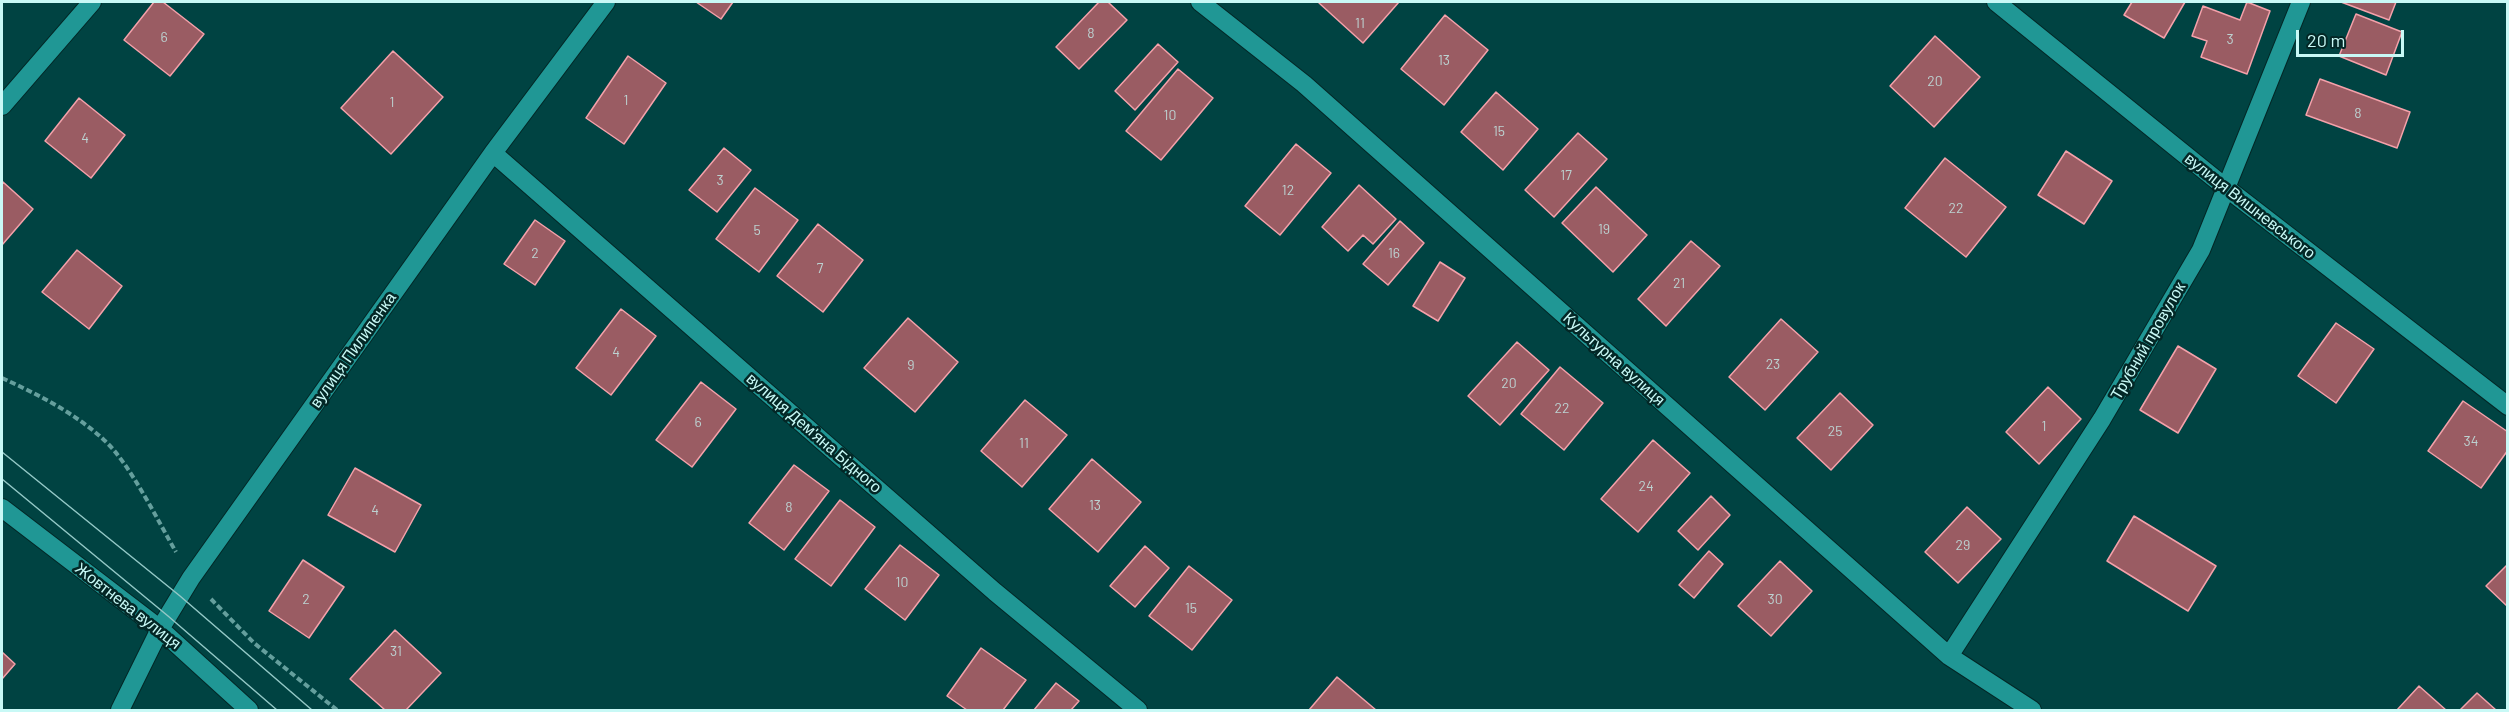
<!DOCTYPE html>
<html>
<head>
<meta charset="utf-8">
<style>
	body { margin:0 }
	#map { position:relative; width:2509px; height:712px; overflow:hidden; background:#004342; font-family:Barlow,sans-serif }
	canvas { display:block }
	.frame { position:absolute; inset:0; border:3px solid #c8f9f6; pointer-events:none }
	.scale { position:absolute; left:2296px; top:30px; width:108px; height:27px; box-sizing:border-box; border:3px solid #c8f9f6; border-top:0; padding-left:8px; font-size:18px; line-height:21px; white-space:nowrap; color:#c8f9f6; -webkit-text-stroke:4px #032726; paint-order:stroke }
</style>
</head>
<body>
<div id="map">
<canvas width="2509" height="712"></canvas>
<div class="frame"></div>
<div class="scale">20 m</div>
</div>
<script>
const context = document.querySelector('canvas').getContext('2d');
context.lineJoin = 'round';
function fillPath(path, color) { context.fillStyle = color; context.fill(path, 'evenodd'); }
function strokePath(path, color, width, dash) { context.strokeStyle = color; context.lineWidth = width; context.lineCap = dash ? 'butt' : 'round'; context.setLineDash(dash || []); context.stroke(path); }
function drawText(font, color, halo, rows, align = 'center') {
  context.font = font + ' Barlow,sans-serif'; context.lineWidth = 5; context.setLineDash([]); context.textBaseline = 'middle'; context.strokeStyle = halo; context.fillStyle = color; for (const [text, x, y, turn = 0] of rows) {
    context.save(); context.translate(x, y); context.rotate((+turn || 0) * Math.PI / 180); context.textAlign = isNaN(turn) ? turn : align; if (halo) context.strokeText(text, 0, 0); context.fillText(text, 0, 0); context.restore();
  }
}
const building = new Path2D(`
	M154,2h9l41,32 -34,42 -46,-36z
	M696,2h37l-12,17z
	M1099,2h9l19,18 -48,49 -23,-22z
	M1321,2h78l-36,41 -44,-40z
	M2132,2h53l-21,36 -40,-23z
	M2247,2l23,9 -23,63 -46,-17 6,-16 -15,-5 11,-30 37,14z
	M2341,2h55l-7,18z
	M2356,14l46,18 -16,43 -47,-19z
	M1445,15l43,35 -44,55 -43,-36z
	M1935,36l45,41 -46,50 -44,-41z
	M1158,44l20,18 -43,48 -20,-19z
	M393,51l50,46 -52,57 -50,-46z
	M628,56l38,27 -42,61 -38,-26z
	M1178,69l35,29 -52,62 -35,-29z
	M2320,79l90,33 -13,36 -91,-33z
	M1496,92l42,37 -35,41 -42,-38z
	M79,98l46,37 -34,43 -46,-37z
	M1578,133l29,26 -53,58 -29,-27z
	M1296,144l35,29 -51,62 -35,-29z
	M724,148l27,22 -34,42 -28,-22z
	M2066,151l46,30 -28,43 -46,-29z
	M1945,158l61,49 -40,50 -61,-49z
	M3,182l30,27 -31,36v-60z
	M1359,185l37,34 -23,25 -10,-9 -15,16 -26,-24z
	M1596,187l51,48 -34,37 -51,-49z
	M755,188l43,32 -39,52 -43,-33z
	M535,220l30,21 -30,44 -31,-21z
	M1400,221l24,22 -36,42 -25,-21z
	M818,224l45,36 -40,52 -46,-36z
	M1691,241l29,25 -54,60 -28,-27z
	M77,250l45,36 -33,43 -47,-37z
	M1440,262l25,16 -27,43 -25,-15z
	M621,309l35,27 -45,59 -35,-27z
	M908,318l50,44 -43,50 -51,-44z
	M1781,319l37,33 -53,58 -36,-33z
	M2336,323l38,26 -38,54 -38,-27z
	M1517,342l32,28 -49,55 -32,-29z
	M2178,346l38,23 -38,64 -38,-23z
	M1560,367l43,36 -39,47 -43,-36z
	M701,382l35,27 -44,58 -36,-27z
	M2048,387l33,32 -42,45 -33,-32z
	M1840,393l33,32 -42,45 -34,-32z
	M1025,400l42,35 -45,52 -41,-36z
	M2463,401l45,31v18l-27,38 -53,-37z
	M1653,440l37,33 -52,59 -37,-33z
	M1092,459l49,43 -43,50 -49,-43z
	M794,465l35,26 -45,59 -35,-27z
	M355,468l66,37 -26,47 -67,-37z
	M1711,496l19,19 -32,35 -20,-19z
	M840,500l35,27 -44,59 -36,-27z
	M1967,507l34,32 -43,44 -33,-31z
	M2134,516l82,50 -28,45 -81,-50z
	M900,545l39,30 -34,45 -40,-31z
	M1145,546l24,22 -34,39 -25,-21z
	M1709,551l14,13 -29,34 -15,-13z
	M303,560l41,27 -35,51 -40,-27z
	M1780,561l32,30 -41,45 -33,-30z
	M2508,564v43l-22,-21z
	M1189,566l43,34 -40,50 -43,-34z
	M395,630l46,43 -35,37h-21l-35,-31z
	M981,648l45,32 -23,30h-36l-20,-14z
	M2,652l13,12 -13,15z
	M1337,677l39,33h-67z
	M1056,683l23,18 -8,9h-37z
	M2419,686l27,24h-49z
	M2477,693l19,17h-36z`);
fillPath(building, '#9a5c63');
strokePath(building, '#f4a1aa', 1.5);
const minor = new Path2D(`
	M1200,2l104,82 645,572 83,54
	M1996,2l229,185 283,219
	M2,106l90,-104
	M493,153l502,439 143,118
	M2,508l158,121 89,81
	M1949,656l153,-237 99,-169 100,-248
	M120,710l40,-81 31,-51 302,-425 113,-151`);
strokePath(minor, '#032726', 20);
strokePath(new Path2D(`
	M2,378c35,16 73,35 102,62 25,22 54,81 72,112
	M211,599l43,44 83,67`), '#659f9d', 4, [6, 3]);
strokePath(minor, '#209795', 18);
strokePath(new Path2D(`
	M2,452l178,144 132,114
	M2,479l166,137 109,94`), '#93c8c6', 1.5);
drawText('14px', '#bcd2d1', null, [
	["11",1360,23],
	["8",1091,33],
	["6",164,37],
	["3",2230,39],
	["13",1444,60],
	["20",1935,81],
	["1",626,100],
	["1",392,102],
	["8",2358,113],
	["10",1170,115],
	["15",1499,131],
	["4",85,138],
	["17",1566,175],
	["3",720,180],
	["12",1288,190],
	["22",1956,208],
	["19",1604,229],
	["5",757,230],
	["2",535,253],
	["16",1394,253],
	["7",820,268],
	["21",1679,283],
	["4",616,352],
	["23",1773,364],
	["9",911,365],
	["20",1509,383],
	["22",1562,408],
	["6",698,422],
	["1",2044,426],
	["25",1835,431],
	["34",2471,441],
	["11",1024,443],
	["24",1646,486],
	["13",1095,505],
	["8",789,507],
	["4",375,510],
	["29",1963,545],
	["10",902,582],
	["2",306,599],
	["30",1775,599],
	["15",1191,608],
	["31",396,651]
]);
drawText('16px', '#c8f9f6', '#032726', [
	["вулиця Вишневського",2250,206,38],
	["Трубний провулок",2148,341,-60],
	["вулиця Пилипенка",353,350,-55],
	["Культурна вулиця",1614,359,42],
	["вулиця Дем'яна Бідного",814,433,41],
	["Жовтнева вулиця",128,606,38]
]);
</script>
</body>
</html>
